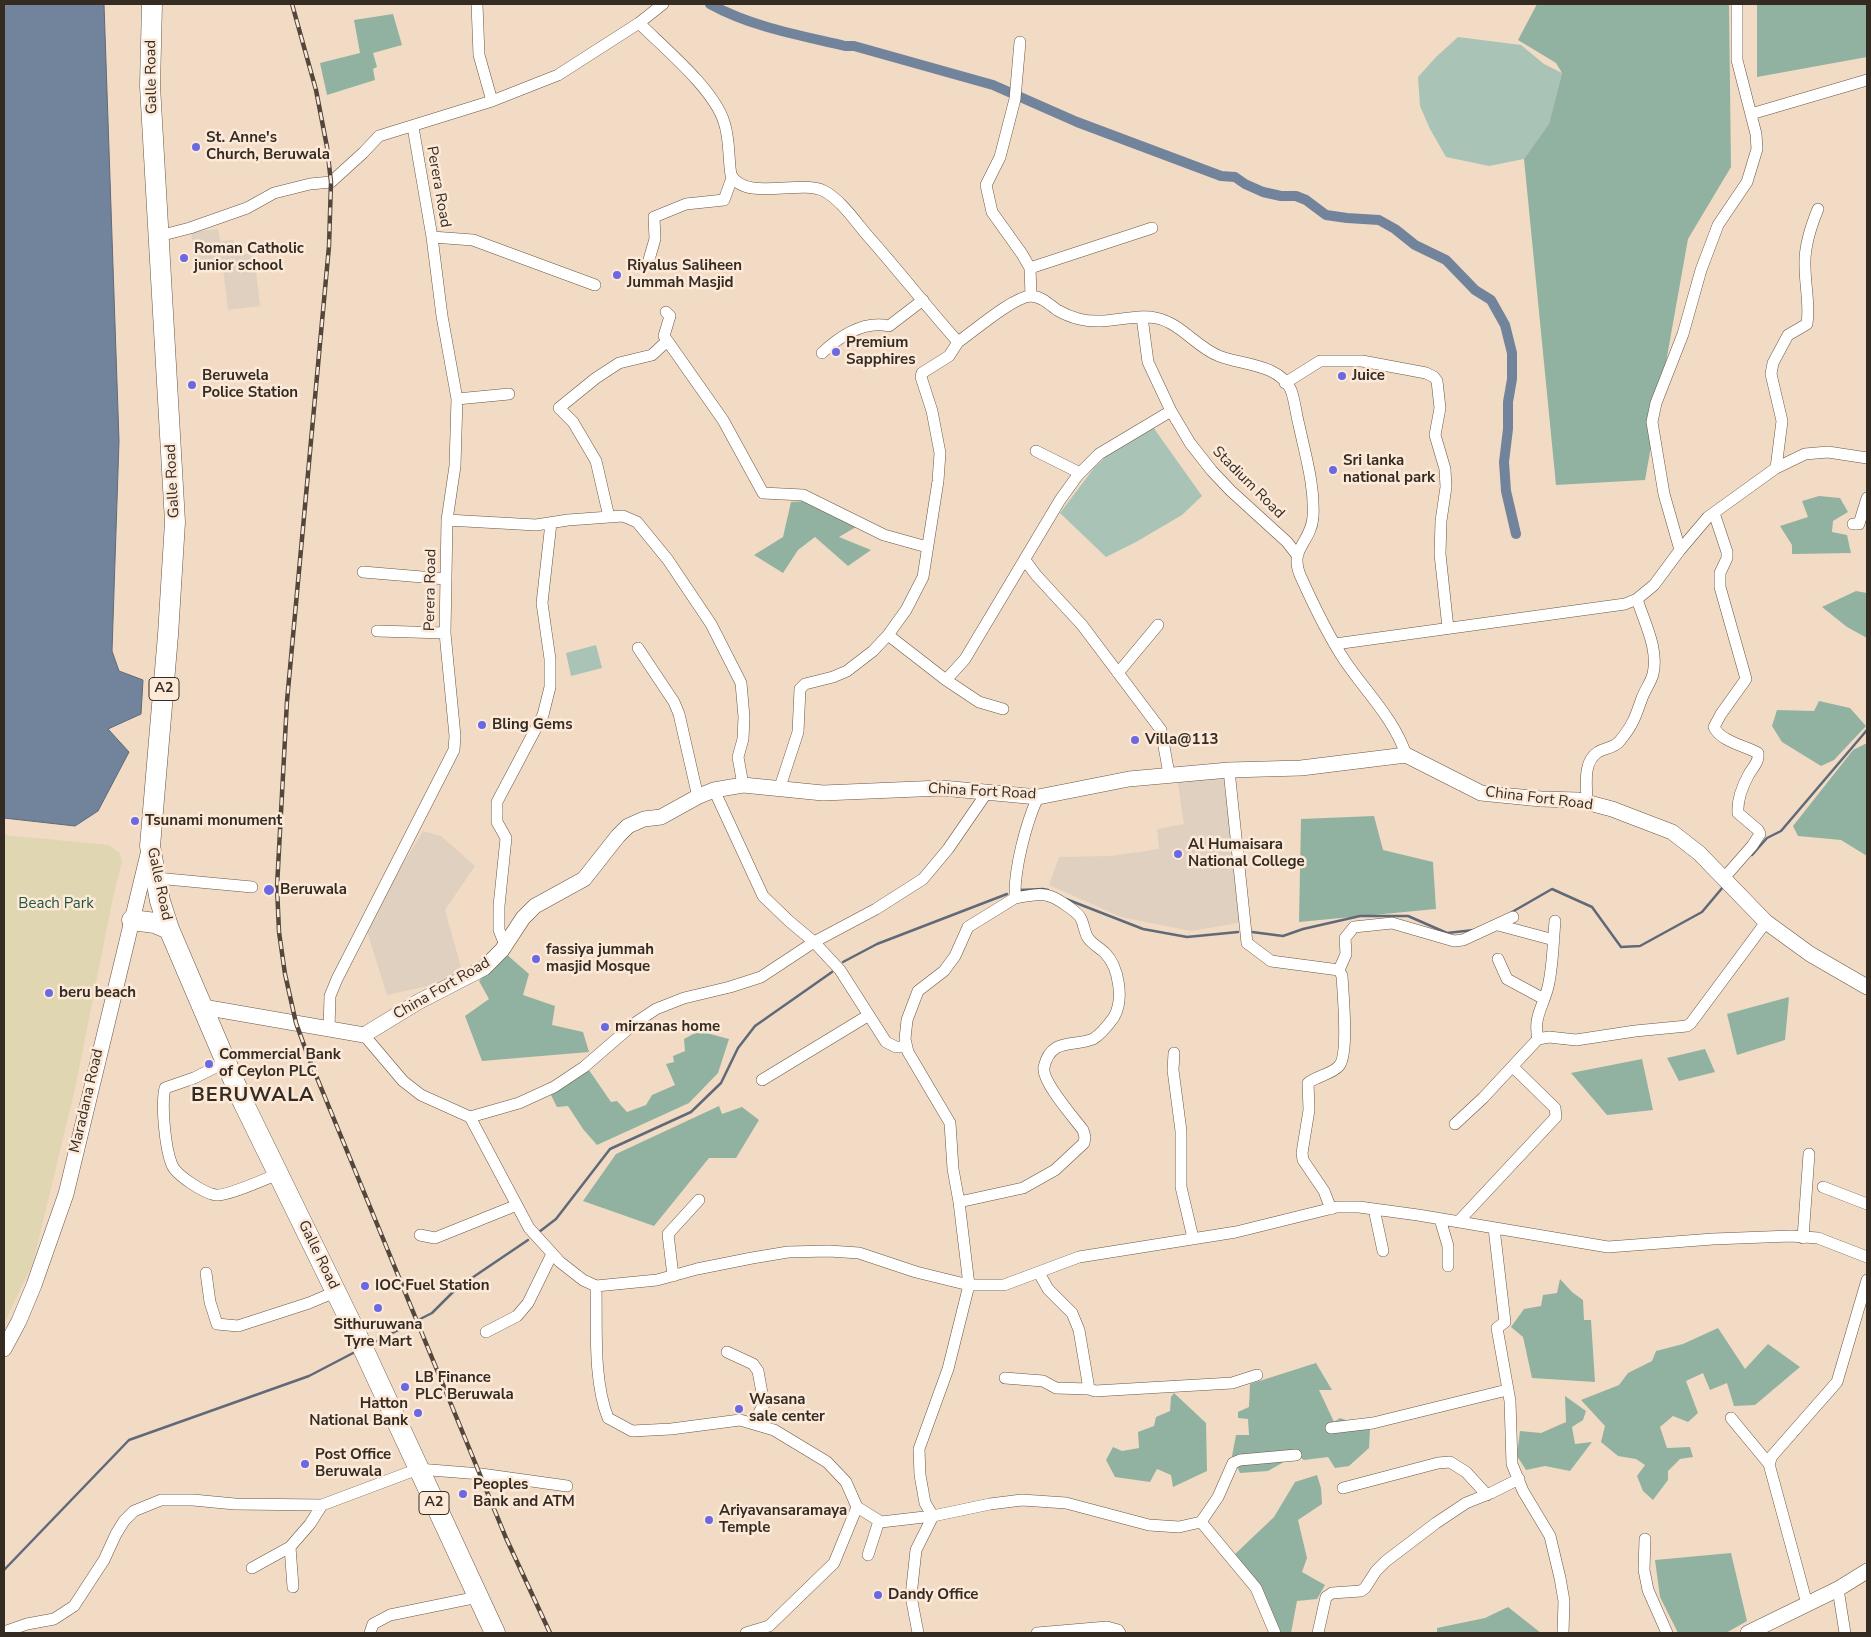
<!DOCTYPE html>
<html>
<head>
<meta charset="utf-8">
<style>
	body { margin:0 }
	#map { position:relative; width:1871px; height:1637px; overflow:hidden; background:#f2dbc5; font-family:"Nunito Sans",sans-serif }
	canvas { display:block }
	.frame { position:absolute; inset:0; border:5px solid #342b23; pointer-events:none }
</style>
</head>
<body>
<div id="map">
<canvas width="1871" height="1637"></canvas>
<div class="frame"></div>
</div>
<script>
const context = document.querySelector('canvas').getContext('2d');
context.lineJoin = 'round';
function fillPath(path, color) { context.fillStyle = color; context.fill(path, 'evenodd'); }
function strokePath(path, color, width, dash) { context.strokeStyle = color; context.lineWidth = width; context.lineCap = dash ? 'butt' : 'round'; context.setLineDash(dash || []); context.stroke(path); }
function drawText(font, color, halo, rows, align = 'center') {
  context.font = font + ' "Nunito Sans",sans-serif'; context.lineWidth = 5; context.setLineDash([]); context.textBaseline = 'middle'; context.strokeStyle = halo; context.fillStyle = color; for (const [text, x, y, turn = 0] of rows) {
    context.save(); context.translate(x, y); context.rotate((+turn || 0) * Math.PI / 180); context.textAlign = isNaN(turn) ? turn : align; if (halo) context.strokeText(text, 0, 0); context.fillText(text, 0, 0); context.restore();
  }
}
fillPath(new Path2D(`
	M218,229l2,12 14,-1 2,15 18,-2 6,53 -32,4 -5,-41 -27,3 -5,-40z
	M1225,777l14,146 -48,8 -70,-14 -72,-32 10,-28 52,-1 48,-7 -2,-20 27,-5 -7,-46z
	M423,831l18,5 34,30 -30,44 19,68 -77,17 -22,-70z`), '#e0d0bf');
fillPath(new Path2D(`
	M1458,37l63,8 23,19 18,9 -13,52 -25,34 -35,7 -43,-9 -16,-28 -10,-23 -2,-29 18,-20z
	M1153,427l49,69 -20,19 -46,27 -30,15 -46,-44 34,-45 19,-18z
	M596,645l6,23 -31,8 -5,-23z`), '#a9c4b6');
fillPath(new Path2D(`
	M1537,4h192l2,163 -43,72 -43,241 -89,5 -32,-326 25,-35 13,-51 -6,-10 -38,-23z
	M1757,4h110v53l-110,20z
	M393,14l9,31 -29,8 4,14 -4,2 2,11 -48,15 -7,-32 40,-10 -6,-33z
	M1819,496l21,2 8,14 -15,9 -1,11 15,3 4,18 -59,1v-9l-12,-19 28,-9 -6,-16z
	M805,501l51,26 -17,10 32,13 -23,16 -33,-29 -17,13 -15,23 -29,-18 29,-18 8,-35z
	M1856,591l11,2v45l-20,-11 -25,-20z
	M1819,701l31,7 16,18 -32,34 -13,6 -39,-24 -10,-16 5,-16 37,1z
	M1867,743v113l-26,-16 -43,-4 -5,-10 60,-76z
	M1374,816l9,34 50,12 3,47 -137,13 2,-103z
	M505,953l24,21 -6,21 32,11 -3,19 31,7 6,20 -107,9 -17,-45 24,-17 -10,-18z
	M1789,997l-4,43 -48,15 -10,-41z
	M699,1031l30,8 -11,34 -29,30 -92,42 -14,-16 -15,-23 -11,1 -6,-12 38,-25 22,32 6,-1 10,11 19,-7 6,-10 23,-10 -9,-21 8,-2 -1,-6 12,-5 -1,-12z
	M1705,1049l10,23 -36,9 -12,-23z
	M1642,1059l11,51 -46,5 -36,-42z
	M719,1106l3,8 20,-7 17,13 -23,38h-27l-55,68 -71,-25 33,-47z
	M1560,1279l12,13 11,8 1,20h7l4,62 -63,-4 -9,-41 -12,-10 13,-18 17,-3 2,-11 14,-2z
	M1718,1328l27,41 23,-25 32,23 -45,38 -21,1 -7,-23 -17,7 -7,-17 -17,8 12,32 -10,9 -15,-6 -13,11 7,21 23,-1 3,10 -13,2 -12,12v9l-15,20 -10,-9 -6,-15 8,-11 -9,-6 -18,-3 -17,-14 4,-16 -24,-26 38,-15 9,-12 24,-12 4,-10 27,-7z
	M1316,1363l16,27h-13l15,32 6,-4 30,11 -1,19 -20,18 -14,2 -7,-11 -24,3 -8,-5 -28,16 -28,2 -8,-17 4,-21h13l-1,-16 -10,-1v-6l11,-5 1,-23z
	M1174,1393l32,30 1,48 -34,16 -2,-12 -14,-6 -7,13 -35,-5 -9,-17 7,-13 9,4 17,-3 -1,-16 16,-6 2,-9 14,-6 1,-14z
	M1565,1396l21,15 -3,9 -11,7 3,17 17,-2 -22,29 -25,-5 -19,4 -9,-14 3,-25 21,2 25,-11z
	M1317,1475l4,13 1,16 -24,16 9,38 -5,14 23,13 -8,14 -20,2 -6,32h-12l-47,-76 42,-40 21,-35z
	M1731,1553l16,68 -21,12h-48l-18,-36 -5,-37z
	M1508,1607l33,26h-104v-5l48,-10z`), '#91b2a1');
fillPath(new Path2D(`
	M4,835l105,10 11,8 2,9 -9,35 -38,192 -42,174 -29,61z`), '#e0d6b1');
const water = new Path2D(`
	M4,4h100l15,437 -7,210 7,20 24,9 -2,34 -33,15 21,23 -31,59 -23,15 -71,-8z`);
fillPath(water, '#72839c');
strokePath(water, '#5f6978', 1);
strokePath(new Path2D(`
	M1752,855l15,-17 14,-7 86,-101
	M1020,890l23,-1 5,1
	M1066,899l77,30 44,8 51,-5
	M1512,912l40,-23 40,18 29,40 19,-1 62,-34 21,-25
	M1252,932l31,4 20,-7 57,-13h48l39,17 27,-3
	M843,962l34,-18 130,-50
	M539,1232l17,-13 54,-70 81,-37 30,-29 17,-35 17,-22 77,-54
	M369,1345l63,-32 25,-25 71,-48
	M4,1570l125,-130 180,-64 46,-24`), '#5f6978', 2.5);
strokePath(new Path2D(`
	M710,4c42,23 89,31 135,42h9l139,39 84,37 144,54 14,1 10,7 18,8 18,4h15l10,4 20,15 21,3 32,2 16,9 20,16 31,15 29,30 16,10 14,25 7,28v26l-4,23v27l-4,33 2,29 10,43`), '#72839c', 10);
const street = new Path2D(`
	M477,4l2,51 13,46
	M639,23c25,25 75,66 85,99 6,17 4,35 7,53 15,27 69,4 93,16 16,8 32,31 43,44 31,35 60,72 91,107 16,-11 54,-44 72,-46 11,0 19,8 27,14 7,4 14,7 22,9 27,7 54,-6 77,-1 25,5 40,29 63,38 23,9 60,8 72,34 4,11 5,24 8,35 6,29 16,61 14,92 -2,26 -24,31 -13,58 13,29 27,59 45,86 21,31 50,59 61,94
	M1020,42l-5,57 -15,58 -14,28 6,27 30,42 8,14 1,28
	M1751,114l116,-34
	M159,236l31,-8 57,-20 27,-15 36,-9 21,-2 32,-29 16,-17 113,-35 66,-26 81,-52 24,-19
	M432,237l41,3 122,45
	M648,263l7,-24 -1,-22 32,-13 38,-4 8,-22
	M1030,268l122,-40
	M666,312l4,4 -6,20 59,84 40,73 40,2 81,40 43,12
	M1142,317l6,45 23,49 19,32 22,28 19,20 56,51 10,13
	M822,353c18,-17 41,-33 67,-27l34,-26
	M1285,383l35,-22h42l64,12 8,4 3,4 3,27 -5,27 10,34 1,18 -5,34 -1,33 8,74
	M457,399l52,-5
	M1036,451l44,22
	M1776,468l6,-47 -11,-47 2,-11 15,-28 19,-11c3,-19 -2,-38 -2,-58 -1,-19 6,-40 13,-57
	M1714,513l13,39v6l-7,15v14l26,92 -25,35 -7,13c6,14 31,19 44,26 1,9 -4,13 -9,21 -6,11 -12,26 -11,39l20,17 2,4 -8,12 -28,32
	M609,517l-13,-56 -23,-39 -14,-14 37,-30 23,-15 33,-8 15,-14
	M447,520l89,5 32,-5 55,-4 14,6 31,38 43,64 30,59 3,34 -1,22 -5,18 5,28
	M1853,524h6l8,-26
	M1680,550l-16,-56 -12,-72 4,-19 27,-69 18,-64 17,-45 29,-43 10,-33 -1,-15 -19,-74v-56
	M1025,560l11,15 46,50 79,105 8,44
	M363,572l83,7
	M377,631l68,2
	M888,635l58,45 33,22 24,7
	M1335,644l290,-40 12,-5 17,-14 26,-35 28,-33 68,-49 29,-14 23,-2 39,6
	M638,648l36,54 5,12 18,79 2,3
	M1118,673l40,-48
	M946,680l19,-21 95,-159 18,-25 21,-21 72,-43
	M1229,770l18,173 24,18 68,9
	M714,790l49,106 26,25 25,21 26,28 46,72 10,5h11
	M779,790l19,-58 2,-43 5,-5 28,-7 14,-6 26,-20 15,-16 18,-25 17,-33 15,-96 2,-28 -8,-42 -11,-34 1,-4 27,-17 9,-14
	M1587,802c0,-15 -5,-40 11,-50 7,-4 15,-4 21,-10 14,-17 16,-24 23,-44 3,-8 9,-16 11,-24 6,-25 -9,-52 -16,-75
	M156,878l96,9
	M1498,925l56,15
	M505,945l-6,-15v-24l7,-68 -9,-16v-20l46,-87 7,-28v-28l-8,-56 9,-80
	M1498,959l9,20 37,20
	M329,1029l1,-33 7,-17 117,-229 1,-14 -10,-103 2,-113 8,-54 2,-67 -15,-83 -10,-79 -19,-110
	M364,1035l39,46 18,14 49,22 59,111 31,34 23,18 13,6 61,-6 40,-11 55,-11 36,-6 41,-1 30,2 57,19 53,13h35l75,-28 157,-25 101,-25h22l59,8 190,32 105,-8 78,-3 27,2 49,19
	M1538,1039c-5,-22 5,-32 10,-52 5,-21 5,-44 7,-66
	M1174,1053l-1,17 8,61v56l12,51
	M226,1062l-32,16 -29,10c-4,17 0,60 7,77 4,10 33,29 44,30 12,1 49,-16 62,-21
	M762,1080l107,-65
	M470,1117l49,-14 35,-16 30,-20 51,-44 21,-14 28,-11 46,-11 31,-10 53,-35 62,-33 47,-30 25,-30 40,-58
	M1455,1124l28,-26 55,-59 11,-2 27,3 59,-9 52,-5 4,-3 75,-101
	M1823,1187l44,17
	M959,1202l64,-14 32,-18 29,-27 1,-6 -2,-7c-9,-12 -42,-49 -39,-63 7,-30 30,-20 49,-28 7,-4 16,-15 21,-22 10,-17 5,-50 -9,-64 -5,-5 -13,-9 -17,-15 -4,-6 -4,-15 -8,-21 -3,-5 -22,-18 -28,-20 -11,-5 -25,-1 -37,1
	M1331,1209l-7,-18 -21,-31 -1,-7 7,-43 -1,-27c9,-7 24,-9 31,-17 10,-11 4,-73 3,-90l-3,-6 7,-16 -1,-16 9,-11 38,-4 62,18 9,-1 50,-23
	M1374,1209l9,42
	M1440,1219l8,27v20
	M1458,1222l98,-105 -1,-9 -42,-41
	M1494,1228l11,94 -8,6 13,73 2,63 11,27 27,45 10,42 4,23 -1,32
	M420,1235l15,3 82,-33
	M1803,1238l6,-84
	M206,1273l4,29 7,22 21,2 71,-23 26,-11
	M1039,1273l9,16 24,24 7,17 10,59 6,2 137,-8 25,-8
	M673,1276l-5,-42 31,-34
	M596,1286c1,42 -3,94 12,132l24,13 39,-2 69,-9 34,10 53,32 19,20 11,25 24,15 52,-6 57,-12 32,-4 44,3 83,22 30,2 22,-5 55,66 19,45
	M486,1332l31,-16 11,-13 24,-49
	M727,1352l26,12 5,7 6,33 -11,20
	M1005,1378l38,3 13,7 33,1
	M1731,1418l38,46
	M1331,1428l42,-5 134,-33
	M1343,1488l95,-25 12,-1 16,10 21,23
	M1201,1522l17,-25 15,-34 7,-3 56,-5
	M1645,1539l-1,31 4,20 19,43
	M290,1547l3,40
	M868,1555l11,-34
	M252,1568l38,-21 20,-23 12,-19
	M1838,1589l7,44
	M1807,1604l-38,-140 3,-8 65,-74 30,-102
	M4,1632l23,-8 27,-5 20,-13 30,-46 12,-26 8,-13 10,-10 27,-11h32l42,4 87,1 96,-36 63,5 86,12
	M370,1633l3,-9 17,-9 88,-18
	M746,1633l23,-7 65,-63 23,-56
	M918,1633l-7,-37 5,-46 17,-34 -8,-13 -5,-28 -1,-26 29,-80 21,-84 -10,-83 -6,-33 -3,-46 -42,-71 -3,-13 2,-19 11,-29 26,-20 11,-15 13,-29 47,-29c-1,-29 11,-75 23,-101
	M1037,1633l70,-6 11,3 2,3
	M1318,1633l8,-36 6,-4 29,-2 4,-3 11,-17 10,-10 50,-38 30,-20 25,-10 28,-14`);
const secondary = new Path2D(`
	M203,1007l161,28 54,-33 66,-34 18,-18 21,-32 12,-12 49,-27 34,-43 10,-10 16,-7 17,-2 38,-21 15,-6 29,-5 80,8 119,-5 96,9 91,-18 100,-9 72,-2 105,-13 75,38 60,6 37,1 34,9 60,23 27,21 67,69 44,32 57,33
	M4,1349l15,-28 15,-36 32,-91 83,-344
	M1748,1633l90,-44 29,-18`);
const highway = new Path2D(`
	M152,4l-2,82 25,436 -7,113 -18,211 10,55 9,28 74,173 112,229 140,302
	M132,920l23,3 14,6`);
strokePath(street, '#695643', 12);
strokePath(secondary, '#695643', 16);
strokePath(highway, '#695643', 21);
strokePath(street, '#fff', 11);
strokePath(secondary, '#fff', 15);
strokePath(highway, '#fff', 20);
const rail = new Path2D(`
	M292,4l24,86 11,57 4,35 -2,64 -42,455 -10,186 2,45 6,42 11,49 12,33 198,482 44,95`);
strokePath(rail, '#53473d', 4.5);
strokePath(rail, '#fce9d8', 2.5, [8]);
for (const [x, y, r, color] of [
	[196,147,5,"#6a69e3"],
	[184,258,5,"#6a69e3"],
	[617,275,5,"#6a69e3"],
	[836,352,5,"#6a69e3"],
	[1342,376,5,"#6a69e3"],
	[192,385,5,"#6a69e3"],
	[1333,470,5,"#6a69e3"],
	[482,725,5,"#6a69e3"],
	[1135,740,5,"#6a69e3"],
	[135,821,5,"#6a69e3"],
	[1178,854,5,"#6a69e3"],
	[269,890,6,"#6a69e3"],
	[536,959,5,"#6a69e3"],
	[49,993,5,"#6a69e3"],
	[605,1027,5,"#6a69e3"],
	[209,1064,5,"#6a69e3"],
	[365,1286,5,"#6a69e3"],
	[378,1308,5,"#6a69e3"],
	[405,1387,5,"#6a69e3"],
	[739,1409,5,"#6a69e3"],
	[418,1413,5,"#6a69e3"],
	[305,1464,5,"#6a69e3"],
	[463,1494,5,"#6a69e3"],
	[709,1520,5,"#6a69e3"],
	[878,1595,5,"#6a69e3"]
]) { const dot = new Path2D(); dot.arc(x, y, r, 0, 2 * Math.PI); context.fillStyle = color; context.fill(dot); strokePath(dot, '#fce9d8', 2); }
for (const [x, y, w] of [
	[164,689,30],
	[434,1503,30]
]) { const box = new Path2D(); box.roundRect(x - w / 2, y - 11.5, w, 23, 4); context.fillStyle = '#fce9d8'; context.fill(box); strokePath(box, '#342b23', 1); }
drawText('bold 14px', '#342b23', null, [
	["A2",164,689],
	["A2",434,1503]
]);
drawText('15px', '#342b23', '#fce9d8', [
	["Galle Road",152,77,-91],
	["Perera Road",438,187,80],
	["Galle Road",173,481,-93],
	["Stadium Road",1248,483,45],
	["Perera Road",431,590,-89],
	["China Fort Road",982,792,3],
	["China Fort Road",1539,799,7],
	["Galle Road",159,884,78],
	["China Fort Road",442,989,-30],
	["Maradana Road",87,1101,-77],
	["Galle Road",318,1255,64]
]);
drawText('bold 15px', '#342b23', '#fce9d8', [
	["St. Anne's",206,138],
	["Church, Beruwala",206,155],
	["Roman Catholic",194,249],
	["junior school",194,266],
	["Riyalus Saliheen",627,266],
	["Jummah Masjid",627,283],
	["Premium",846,343],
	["Sapphires",846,360],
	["Beruwela",202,376],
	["Police Station",202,393],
	["Juice",1352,376],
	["Sri lanka",1343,461],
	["national park",1343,478],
	["Bling Gems",492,725],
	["Villa@113",1145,740],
	["Tsunami monument",145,821],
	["Al Humaisara",1188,845],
	["National College",1188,862],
	["Beruwala",280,890],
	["fassiya jummah",546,950],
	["masjid Mosque",546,967],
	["beru beach",59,993],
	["mirzanas home",615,1027],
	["Commercial Bank",219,1055],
	["of Ceylon PLC",219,1072],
	["IOC Fuel Station",375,1286],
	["Sithuruwana",378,1325,"center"],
	["Tyre Mart",378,1342,"center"],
	["LB Finance",415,1378],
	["PLC Beruwala",415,1395],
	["Wasana",749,1400],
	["sale center",749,1417],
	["Hatton",408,1404,"right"],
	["National Bank",408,1421,"right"],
	["Post Office",315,1455],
	["Beruwala",315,1472],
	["Peoples",473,1485],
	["Bank and ATM",473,1502],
	["Ariyavansaramaya",719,1511],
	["Temple",719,1528],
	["Dandy Office",888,1595]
], 'left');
drawText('15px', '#1e573e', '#fce9d8', [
	["Beach Park",56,904]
]);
context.letterSpacing = '1px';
drawText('bold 20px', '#342b23', '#fce9d8', [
	["BERUWALA",253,1096]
]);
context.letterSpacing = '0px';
</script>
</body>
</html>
